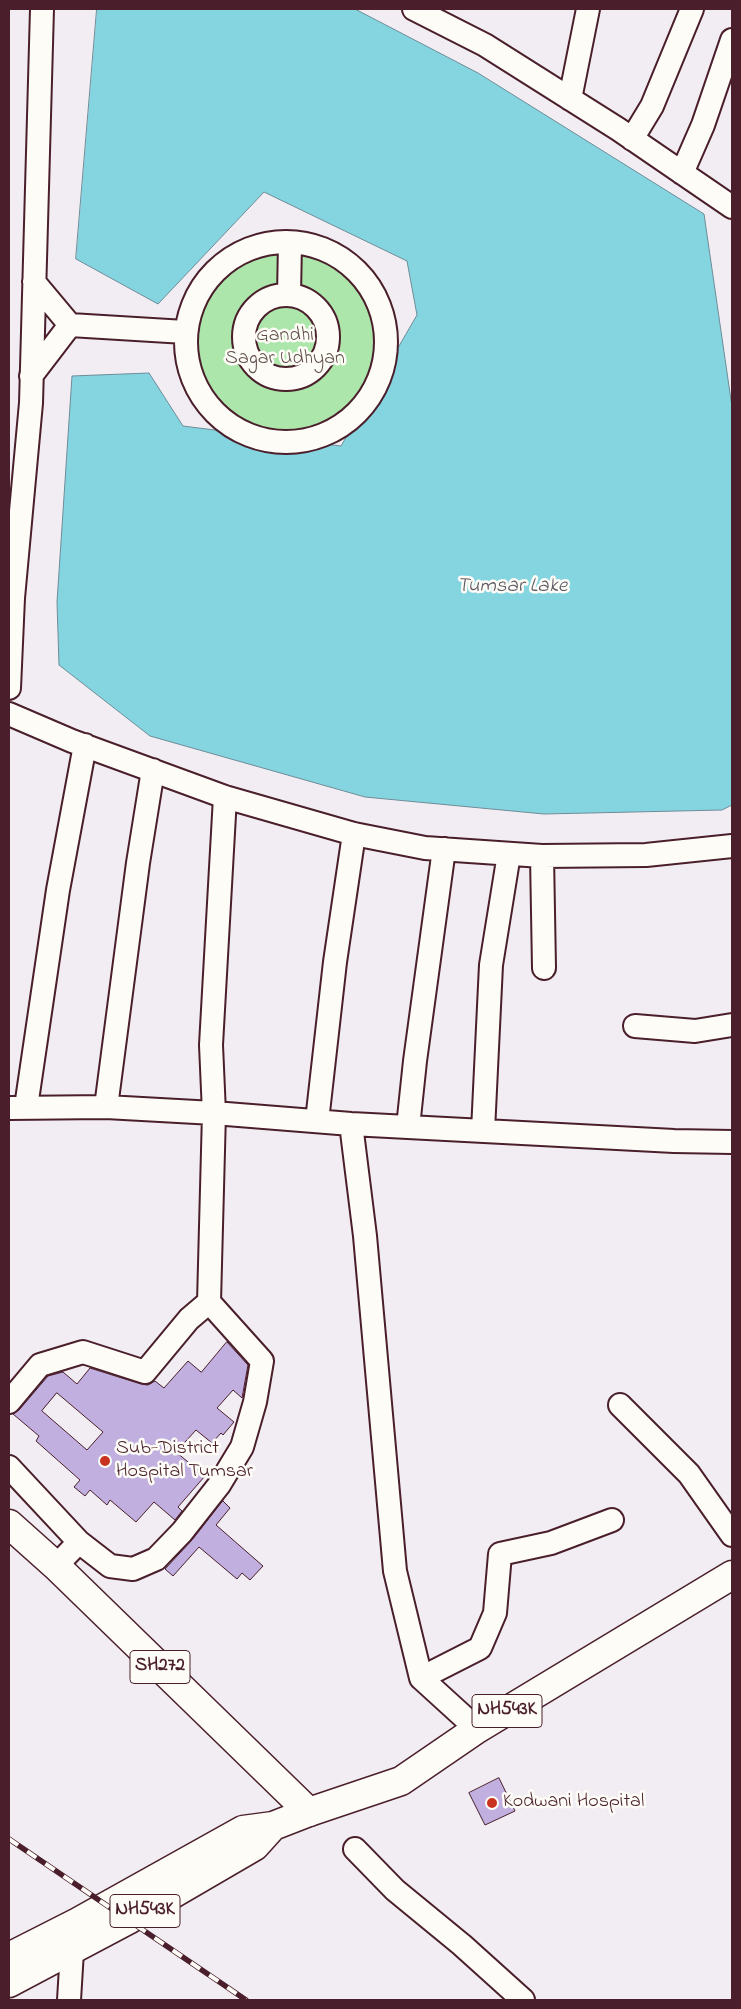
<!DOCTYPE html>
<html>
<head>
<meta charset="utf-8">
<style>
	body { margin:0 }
	#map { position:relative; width:741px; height:2009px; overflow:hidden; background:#f1edf2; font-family:"Indie Flower",sans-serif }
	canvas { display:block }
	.frame { position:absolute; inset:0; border:10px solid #4a1f2b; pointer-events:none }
</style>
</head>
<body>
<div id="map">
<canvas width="741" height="2009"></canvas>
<div class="frame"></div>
</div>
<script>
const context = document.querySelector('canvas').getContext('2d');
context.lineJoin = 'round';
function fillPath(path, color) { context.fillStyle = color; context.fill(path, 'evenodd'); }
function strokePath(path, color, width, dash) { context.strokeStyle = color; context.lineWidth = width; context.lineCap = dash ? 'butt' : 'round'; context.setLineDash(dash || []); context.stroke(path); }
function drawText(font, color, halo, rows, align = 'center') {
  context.font = font + ' "Indie Flower",sans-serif'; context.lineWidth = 5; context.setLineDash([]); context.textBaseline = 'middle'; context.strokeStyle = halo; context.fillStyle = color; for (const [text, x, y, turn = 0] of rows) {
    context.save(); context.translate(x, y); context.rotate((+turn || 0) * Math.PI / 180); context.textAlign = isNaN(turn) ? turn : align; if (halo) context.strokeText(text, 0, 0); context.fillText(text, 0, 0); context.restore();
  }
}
fillPath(new Path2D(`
	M241,252l98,5 25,22 23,62 -5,33 -15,29 -24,22 -30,14 -32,4 -32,-7 -29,-17 -21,-24 -14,-63 9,-33z`), '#ace6ab');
const water = new Path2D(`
	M97,9h258l123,64 226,141 28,193v398l-10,5 -178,4 -179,-17 -215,-61 -91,-71 -2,-63 15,-226 77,-3 34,53 158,20 76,-131 -10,-54 -143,-69 -106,112 -82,-45z`);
fillPath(water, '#85d5e1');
strokePath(water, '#6d8c98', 1);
const building = new Path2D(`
	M227,1342l21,23 -6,33 -9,-8 -16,18 17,14 -11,13 -2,-2 -9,10 -16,-13 -20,22 29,24 -27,31 4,4 -7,9 -21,-18 -18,20 -26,-22 -3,5 -17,-15 -5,6 -11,-9 6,-7 -44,-39 3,-5 -26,-22 6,-4 29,-34 15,-4 14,12 13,-16 51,16 7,1 7,-4 9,7 24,-27 13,11zM57,1393l46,39 -16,18 -45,-39z
	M223,1501l7,7 -14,17 47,41 -13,14 -8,-7 -5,6 -38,-32 -26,29 -8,-7 27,-29z
	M499,1778l16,33 -30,14 -16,-32z`);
fillPath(building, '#c0afdf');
strokePath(building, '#4a1f2b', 1);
const minor = new Path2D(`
	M414,9l71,36 133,84 114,78
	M570,99l18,-90
	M632,139l20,-33 40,-97
	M682,173l21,-48 29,-85
	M186 342a100 100 0 1 1 200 0a100 100 0 1 1-200 0Z
	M34,282l36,43
	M244 337a42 42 0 1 1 84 0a42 42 0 1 1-84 0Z
	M289,295l1,-52
	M31,376l39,-51 115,7
	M9,688l4,-90 18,-195 11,-394
	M9,714l63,27 153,56 129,37 71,14 117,8 104,-1 86,-9
	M542,856l2,112
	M635,1026l60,5 37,-6
	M26,1107l32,-217 27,-145
	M106,1107l32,-244 15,-93
	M9,1108l97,-1 108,6 137,11 323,17 58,1
	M317,1121l18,-159 19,-128
	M351,1124l14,112 30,335 26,107 56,51
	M408,1127l7,-66 29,-212
	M483,1131l8,-166 18,-111
	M9,1402l31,-37 43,-13 62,20 44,-53 20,-17 5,-189 -3,-68 14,-248
	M620,1405l69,69 43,61
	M9,1467l70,75 -23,24
	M79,1542l31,24 23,3 23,-10 26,-27 37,-47 23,-38 13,-45 7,-41 -53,-59
	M421,1678l59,-30 15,-35 5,-59 51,-11 61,-23
	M355,1849l40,41 67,55 61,55
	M69,2000l3,-49`);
const major = new Path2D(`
	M9,1524l47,42 253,246`);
const highway = new Path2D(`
	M9,1957l69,-35 165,-92 30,-4 36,-14 92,-31 76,-52 255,-154
	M9,1983l119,-63 127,-74 18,-20`);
strokePath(minor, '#4a1f2b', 26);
strokePath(major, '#4a1f2b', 31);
strokePath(highway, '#4a1f2b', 31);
strokePath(minor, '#fdfcf7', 22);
strokePath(major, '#fdfcf7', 28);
strokePath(highway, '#fdfcf7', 28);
const rail = new Path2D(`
	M9,1839l237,161`);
strokePath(rail, '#4a1f2b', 5.5);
strokePath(rail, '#fdfcf7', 4, [11]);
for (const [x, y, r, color] of [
	[105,1461,6,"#c8321e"],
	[492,1803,6,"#c8321e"]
]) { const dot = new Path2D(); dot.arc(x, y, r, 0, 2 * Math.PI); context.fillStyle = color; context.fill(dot); strokePath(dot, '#fdfcf7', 2); }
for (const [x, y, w] of [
	[160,1667,60],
	[507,1711,70],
	[145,1911,70]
]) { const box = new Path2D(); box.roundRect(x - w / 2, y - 16.5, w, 33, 4); context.fillStyle = '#fdfcf7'; context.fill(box); strokePath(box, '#4a1f2b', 1); }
drawText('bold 19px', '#4a1f2b', null, [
	["SH272",160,1667],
	["NH543K",507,1711],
	["NH543K",145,1911]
]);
drawText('20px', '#62514b', '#fdfcf7', [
	["Gandhi",285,337],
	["Sagar Udhyan",285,360]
]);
drawText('20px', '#4a1f2b', '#fdfcf7', [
	["Sub-District",116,1450],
	["Hospital Tumsar",116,1473],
	["Kodwani Hospital",503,1803]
], 'left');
drawText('italic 21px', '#5c5662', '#fdfcf7', [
	["Tumsar Lake",512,588]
]);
</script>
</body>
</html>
